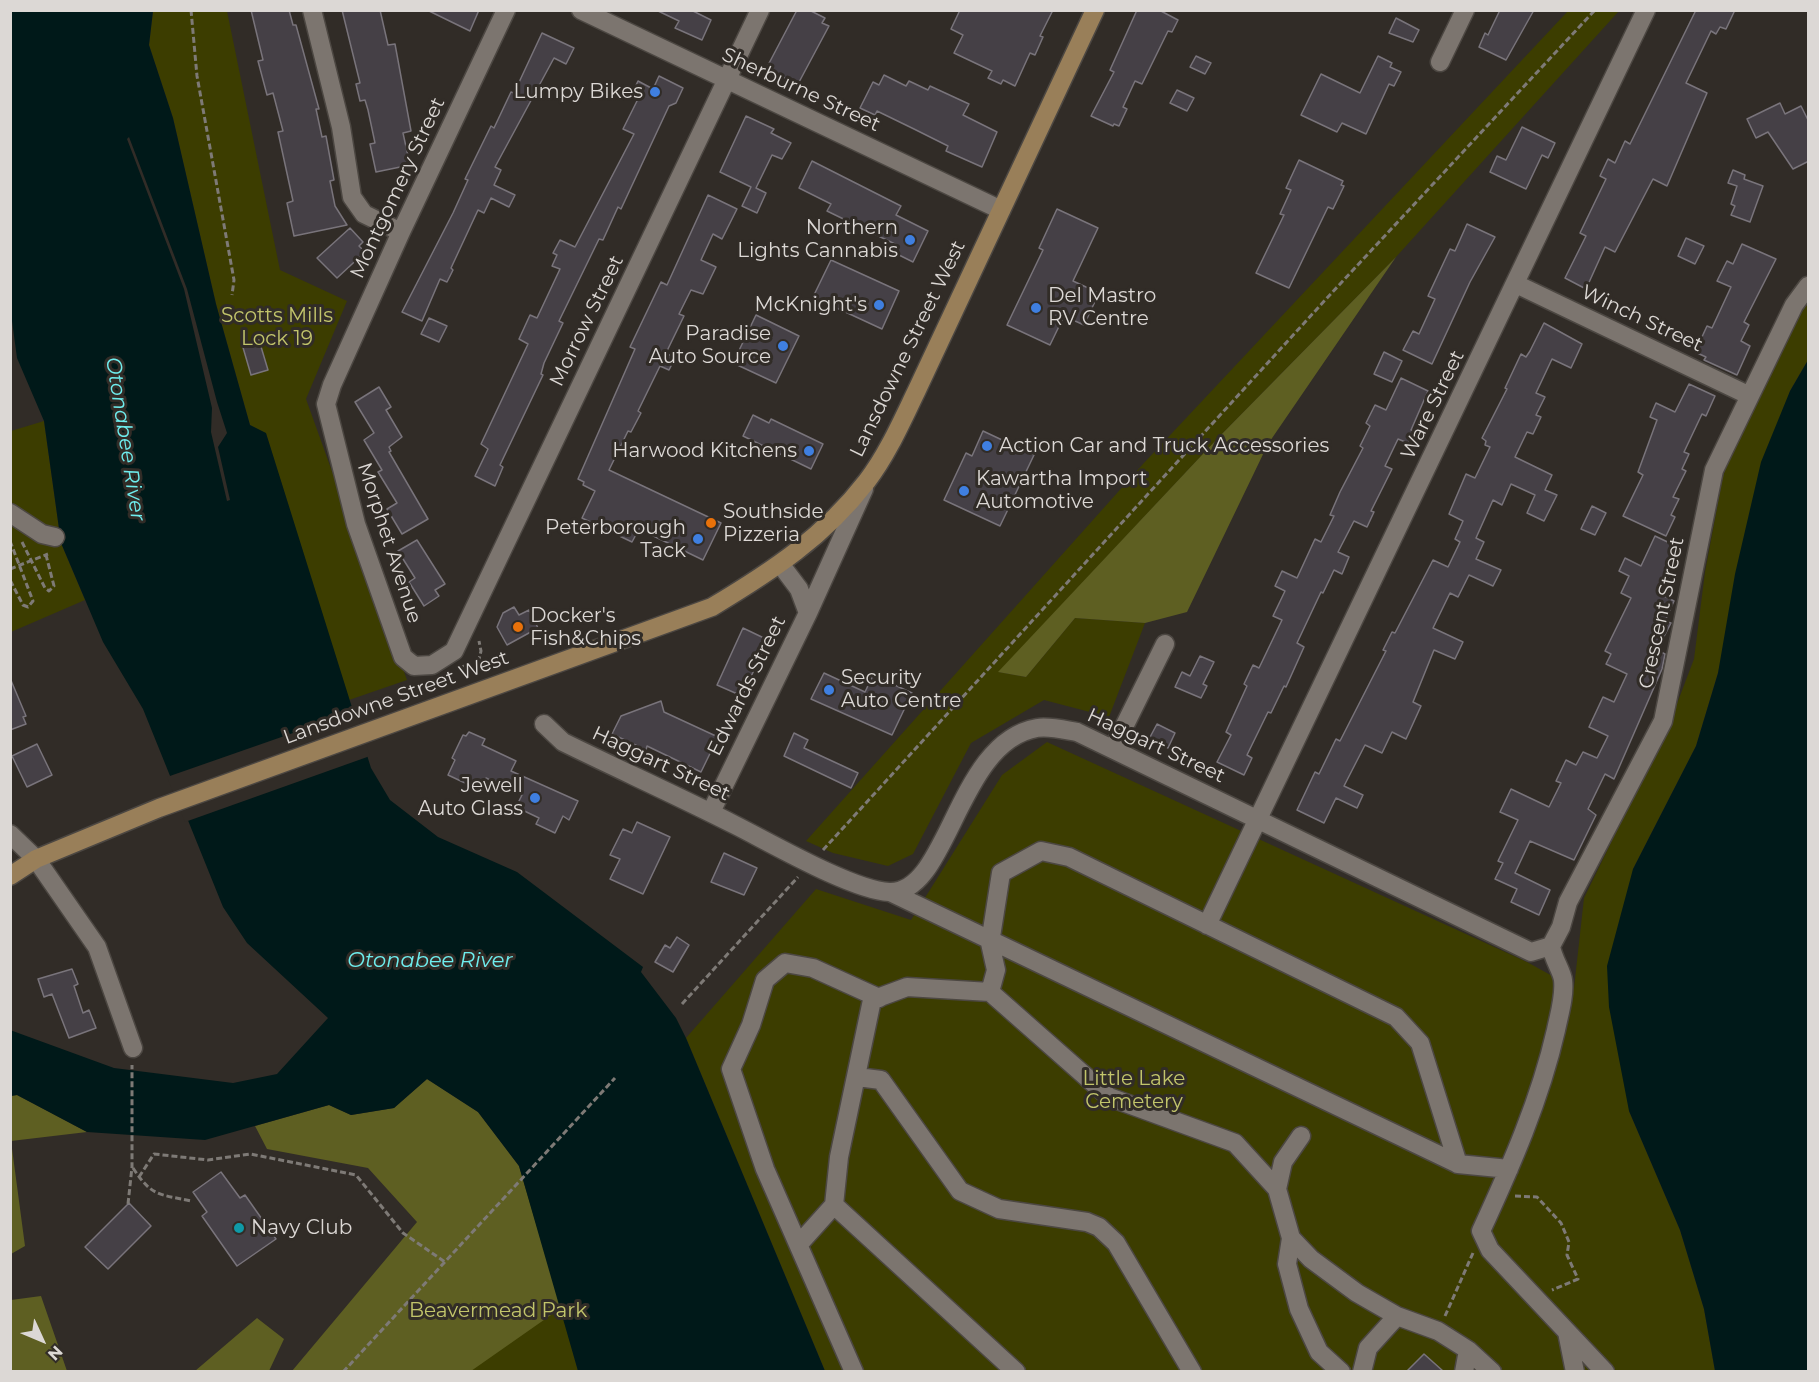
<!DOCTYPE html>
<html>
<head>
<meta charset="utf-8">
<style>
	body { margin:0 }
	#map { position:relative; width:1819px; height:1382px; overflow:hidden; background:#312c27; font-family:Montserrat,sans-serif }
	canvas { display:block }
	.frame { position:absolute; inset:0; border:12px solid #dcd8d5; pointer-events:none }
	.north { position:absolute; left:12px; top:1310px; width:60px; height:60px; -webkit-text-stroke:4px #312c27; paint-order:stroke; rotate:134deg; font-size:16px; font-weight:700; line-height:24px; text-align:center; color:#dcd8d5 }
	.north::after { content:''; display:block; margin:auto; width:21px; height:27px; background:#dcd8d5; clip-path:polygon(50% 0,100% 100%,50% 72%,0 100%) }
</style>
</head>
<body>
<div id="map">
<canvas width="1819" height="1382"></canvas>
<div class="frame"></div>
<div class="north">N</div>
</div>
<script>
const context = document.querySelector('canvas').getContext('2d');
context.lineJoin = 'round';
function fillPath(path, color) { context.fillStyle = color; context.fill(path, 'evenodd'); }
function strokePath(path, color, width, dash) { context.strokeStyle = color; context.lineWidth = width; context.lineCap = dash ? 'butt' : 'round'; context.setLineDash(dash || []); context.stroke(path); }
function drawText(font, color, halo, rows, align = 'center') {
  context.font = font + ' Montserrat,sans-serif'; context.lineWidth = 6; context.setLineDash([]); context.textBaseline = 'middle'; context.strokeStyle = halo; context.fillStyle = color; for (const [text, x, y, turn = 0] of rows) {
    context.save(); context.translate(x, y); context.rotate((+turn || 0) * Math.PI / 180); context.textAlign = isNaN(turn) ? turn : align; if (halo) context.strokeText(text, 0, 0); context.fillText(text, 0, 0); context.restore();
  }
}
fillPath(new Path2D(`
	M153,11h74l53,259 67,31 -41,98 101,281 -58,20 -83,-266 -16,-9 -34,-121 -43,-186 -24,-73z
	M1568,11h51l-223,246 -179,182 -218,233 27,5 49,-59 70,5 -36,94 -65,-17 -73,43 -58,111 -25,12 -55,-13 -27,-12 337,-377z
	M1808,303v57l-18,31 -72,282 -22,73 -63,123 -4,242 51,119 24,79 11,62h-890l-139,-333 130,-149 95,31 91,-145 45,-33 480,220 47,26 10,-90 86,-176 24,-63 11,-87 18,-96 27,-71 37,-71z
	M44,421l17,122 24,57 -74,32v-201z
	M528,1188l50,183h-216z`), '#3c3d00');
fillPath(new Path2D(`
	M1396,257l-128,187 -81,168 -42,11 -70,-5 -49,59 -28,-5 219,-233z
	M427,1079l51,33 41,54 42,142 -90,63h-179l125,-149 -49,-54 -101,-19 -12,-23 74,-21 22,10 43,-7z
	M17,1095l70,37 -76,9 14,105 -14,8 -1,-158z
	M41,1296l26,75h-56v-71z
	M257,1318l27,21 -15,32h-74z`), '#5e5f22');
fillPath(new Path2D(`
	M11,11h142l-4,34 24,73 43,186 34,121 16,8 105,335 19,32 48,37 79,35 126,95 -2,5 35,46 10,20 139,333h-247l-59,-205 -41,-54 -51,-33 -33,29 -43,7 -22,-10 -124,35 -118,-8 -70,-37 -6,1 -1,-66 104,38 119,15 44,-9 51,-56 -81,-75 -24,-36 -80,-198 -40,-67 -42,-99 -17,-122 -27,-63 -7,-52zM129,137l58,152 30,113 10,31 -9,14 12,53 -3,1 -16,-69 1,-24 -28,-119 -57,-150z
	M1808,360v1011h-93l-11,-62 -24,-79 -51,-119 -20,-104 -2,-41 26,-97 63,-123 22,-73 17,-99 26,-112 29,-71z`), '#001919');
fillPath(new Path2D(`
	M356,711l14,45 -185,66 -18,-45z`), '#312c27');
const building = new Path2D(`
	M251,10h38l4,15h3l23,84h-3l6,28 4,-1 8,44 -4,1 5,25 12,19 -53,11 -7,-33 6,-2 -15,-69 5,-1 -10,-38 -6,2 -9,-34 5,-1z
	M342,10h38l8,35 7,-1 16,87 -8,2 7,32 -34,7 -6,-28 5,-1 -7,-33 -3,-10 -5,1 -4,-17 4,-1z
	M427,10h52l-9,21z
	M656,10h35l20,10 -9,20 -27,-12 4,-7z
	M797,10h12l16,8 -3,5 7,3 -31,58 -32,-15z
	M960,10h93l-13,26 3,1 -8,18 -5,-2 -15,33 -12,-6 -2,4 -13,-6 4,-7 -38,-18 9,-18 -12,-6z
	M1137,10h22l19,10 -6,12 -4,-1 -26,53 -7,-3 -12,26 4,2 -8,17 -5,-2 -1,2 -22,-10 23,-44 -4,-2z
	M1500,10h34l-28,50 -27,-13 6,-14 3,2z
	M1696,10h39l-9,19 -6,-2 -4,7 -5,-3 -25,52 21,10 -40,93 -14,-7 -38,73 -10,-5 -19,42 -21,-11 21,-42 -6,-3 26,-54 -6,-3 8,-17 7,4 10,-22 5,3 3,-6z
	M1396,18l23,12 -6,12 -24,-9z
	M542,33l32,15 -8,16 -12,-6 -59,109 6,3 -7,15 21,10 -6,12 -18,-9 -7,15 -6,-3 -27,58 2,2 -6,12 -7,-3 -18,42 -20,-9 51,-99 15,-33 -3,-1 26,-53 3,2 17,-36 3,1z
	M1196,56l15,7 -6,11 -15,-7z
	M1378,56l14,7 -2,4 11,5 -7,14 -5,-2 -23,50 -24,-11 -5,9 -36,-17 20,-41 39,19z
	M884,75l22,11 3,-5 19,9 2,-4 39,18 -6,11 34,17 -15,35 -36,-16 2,-5 -34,-17 -37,-18 -2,4 -15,-7 13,-26 6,3z
	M659,76l24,12 -7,15 -7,3 -48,103 -3,-2 -15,33 -4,-1 -40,82 4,2 -19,40 -3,11 2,1 -43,90 3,2 -8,19 -20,-10 13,-27 -7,-5 47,-100 -9,-5 11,-24 7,3 23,-49 -8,-3 5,-11 -4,-2 7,-13 15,7 59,-113 -11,-5 15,-30 -7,-3 7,-15 15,8z
	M1177,90l17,8 -7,13 -17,-8z
	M1780,103l5,11 16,-8 8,16v39l-16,8 -25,-37 -12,6 -9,-19z
	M746,116l28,13 -3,4 20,10 -9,16 -10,-4 -16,33 10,5 -9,20 -15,-7 9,-19 -31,-15z
	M1522,127l33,16 -7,15 -6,-3 -16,34 -36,-17 7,-16 9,4z
	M1299,160l44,21 -2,4 3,1 -11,23 -5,-2 -39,81 -33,-15 28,-58 -4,-1 11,-24 -5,-2z
	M812,161l89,45 -5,9 32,16 -15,31 -20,-10 4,-7 -70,-34 4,-7 -32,-16z
	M1733,170l12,5 -1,4 19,7 -13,36 -19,-7 4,-9 -4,-2 6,-18 -9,-3z
	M708,195l29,14 -15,30 -9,-5 -12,26 15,7 -13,27 -12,-4 -12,24 5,2 -18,37 9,5 -6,12 -9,-4 -22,45 3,2 -10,19 -3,-1 -19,39 112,53 -18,37 -64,-31 -7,13 -50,-24 13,-27 -12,-6 1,-3 -6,-3 57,-130 -5,-2 31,-65 6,3z
	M1057,209l41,19 -25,53 26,12 -15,32 -20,-9 -14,29 -43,-20 36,-75 -4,-2z
	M1467,224l28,13 -25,45 -38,82 -29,-14 10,-19 6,3 16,-35 -7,-3 22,-47 5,2z
	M350,228l13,14 -4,4 6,6 -28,26 -20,-20z
	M1686,238l18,8 -9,18 -17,-8z
	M1742,244l34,15 -32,63 5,3 -8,16 9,5 -13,29 -33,-15 2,-3 -11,-5 12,-26 5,2 19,-41 -14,-6 10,-20 6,3z
	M831,260l68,31 -17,38 -69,-32z
	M756,315l43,21 -23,47 -43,-20z
	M429,318l18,8 -8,16 -18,-8z
	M1544,323l38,21 -11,24 -19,-9 -16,34 9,4 -9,18 5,2 -8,17 -6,-2 -12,25 37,18 -7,15 12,5 -13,26 -17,-8 8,-18 -24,-11 -9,21 -9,-5 -17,38 8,4 -8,17 25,11 -8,16 -24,-11 -11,22 -8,-4 -17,35 30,14 -8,17 -21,-9 -21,52 8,4 -15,33 -14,-7 -10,21 -17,-8 -21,41 19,9 -6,13 -21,-10 -12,25 -27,-13 18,-38 4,2 17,-35 4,2 46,-90 -3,-1 9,-18 3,1 38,-73 15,7 12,-25 -5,-3 8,-18 -14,-7 17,-40 9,4 15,-31 -5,-2 1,-4 -4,-3 25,-49 -2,-1 16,-34 5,3 4,-6z
	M259,340l9,30 -17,5 -9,-31z
	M1384,352l18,9 -10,21 -18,-8z
	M1401,378l27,13 -17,39 3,1 -6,12 -10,-4 -13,27 7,3 -21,42 3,1 -7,15 -13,-6 -16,31 11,5 -7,17 -8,-4 -11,23 -2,-1 -24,51 7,4 -18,40 -2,-1 -13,27 -3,-1 -21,43 5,3 -8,17 -27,-13 14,-27 -5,-3 21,-46 -3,-2 9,-19 6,3 23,-48 -9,-4 12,-25 -10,-5 7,-15 15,7 18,-39 6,3 13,-26 -4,-1 10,-23 23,-44 -3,-2 10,-20 -4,-3 9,-18 11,5z
	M1689,384l26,12 -9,20 -4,-2 -18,38 5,2 -7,15 4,2 -13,26 6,2 -8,16 4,2 -9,19 -43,-20 20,-41 -5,-3 19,-52 -7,-3 6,-14 19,9z
	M379,387l12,20 -5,3 16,27 -13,10 2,4 -2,1 39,67 -26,15 -15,-25 10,-6 -19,-31 4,-2 -18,-30 10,-7 -19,-31z
	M753,415l16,8 2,-4 52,25 -12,25 -68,-33z
	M983,431l51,24 -34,71 -56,-26 22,-47 6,3z
	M1592,506l14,7 -11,22 -14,-6z
	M1655,536l23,11 -12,26 6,6 -8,17 10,5 -9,20 6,2 -14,27 8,4 -3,15 -48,110 -9,-5 -17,35 8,6 -22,45 -44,-19 -15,32 35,17 -11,25 -28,-13 6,-13 -22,-10 8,-16 -5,-2 20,-41 -18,-8 11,-23 38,18 12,-24 -5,-2 10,-21 10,5 7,-13 14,6 11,-22 -19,-9 14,-30 11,5 13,-28 -21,-10 5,-10 -6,-3 26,-53 -10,-5 8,-17 -10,-5 6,-13 16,8z
	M417,540l28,44 -10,6 4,6 -15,10 -15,-24 6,-4 -17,-27z
	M514,607l5,8 10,-5 9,18 -31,17 -10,-18 6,-14z
	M743,628l25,12 -26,56 -25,-11z
	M1200,656l14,6 -11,22 4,2 -6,12 -26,-11 7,-15 8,4z
	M824,673l41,19 8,-17 39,18 -20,42 -81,-36z
	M10,678l16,38 -3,1 3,7 -16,6z
	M661,701l3,11 54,25 -17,35 -54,-26 -1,4 -34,-16 9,-18z
	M1157,724l18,9 -7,15 -19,-9z
	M469,732l16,7 -3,6 34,16 -5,10 67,30 -9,19 -6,-4 -8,17 -19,-9 3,-6 -23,-11 6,-12 -36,-17 -6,12 -32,-15 7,-15 -3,-2 11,-23 3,1z
	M794,733l14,7 -4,8 54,25 -7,15 -67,-32z
	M37,744l15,31 -25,12 -15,-31z
	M637,822l33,15 -27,57 -33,-15 10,-20 -10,-4 13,-26 9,4z
	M724,853l33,15 -13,27 -33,-13z
	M677,937l12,8 -16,27 -18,-10 10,-17 5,3z
	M72,969l6,15 -4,2 9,27 6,-3 7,18 -27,10 -17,-44 -8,3 -6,-18z
	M221,1172l19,26 5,-3 31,44 -39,27 -35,-50 5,-4 -14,-20z
	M129,1203l22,23 -43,43 -23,-22z
	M1424,1354l19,17h-36z`);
fillPath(building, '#454046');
strokePath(building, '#79747b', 1.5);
const minor = new Path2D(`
	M312,10l29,117 11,70 12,17 37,18
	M506,10l-105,222 -69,153 -6,19 30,120 47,133 11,9 18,-1 22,-14 306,-641
	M581,10l420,200
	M1440,62l25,-52
	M1516,284l232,111
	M10,513l32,21 13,3
	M781,565l18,24 9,24
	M544,724l19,18c57,28 115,54 172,83 36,18 117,65 154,67 60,3 67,-150 148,-164 13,-2 28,2 40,4l454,220 20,-6
	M1113,749l52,-105
	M711,812l97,-199 56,-124
	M10,834l26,25 61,88 36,101
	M890,892l568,272
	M1207,925l439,-915
	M1551,946l10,-19 7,-25 95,-181 51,-251 80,-165 14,-19
	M1551,946c2,13 11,25 12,34 2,16 -4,35 -7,50 -16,70 -45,136 -75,201l9,19 115,122
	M990,992l119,105 126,46 42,46 14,49 20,21 46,34 40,23 41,15 30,19 24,22
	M857,1077l24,3 79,111 39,18 88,13 12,5 17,16 76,129
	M1277,1189l6,-27 18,-26
	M1291,1238l-4,26 12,45 20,43 22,20
	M799,1244l35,-39
	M1567,1332l8,40
	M854,1372l-89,-203 -34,-100 20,-44 14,-45 20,-17 28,5 66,30
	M1016,1372l-182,-167 5,-48 33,-157 35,-13 83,5 6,-22 -6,-27 11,-70 40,-22 28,6 327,160 24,26 38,121 51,5
	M1362,1372l6,-24 29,-32
	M1464,1372l4,-22`);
const major = new Path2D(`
	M10,876l26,-17 123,-51 553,-201c60,-36 112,-70 155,-126 20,-26 35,-60 49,-89l179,-382`);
strokePath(minor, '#4c4742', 21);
strokePath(major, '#4c4742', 21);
strokePath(new Path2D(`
	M191,10l6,66 37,204 -2,15
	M10,541l23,60 -5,6 -5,-2 -13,-25
	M22,542l23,46 4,3 5,-5 -8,-31
	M10,569l38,-15
	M463,665l4,9
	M476,671l5,-20 -2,-10
	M823,850l504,-552 268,-288
	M682,1004l116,-127
	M133,1168c19,29 26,26 58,33
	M139,1177l15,-23 54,6 42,-6 106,21 47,58 42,29
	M1515,1196l22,1 24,26 8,19 -2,13 11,24 -26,11
	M128,1204l4,-37v-102
	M1445,1316l28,-63
	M343,1372l272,-294`), '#7e7a76', 3, [6, 3]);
strokePath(minor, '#7c756f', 18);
strokePath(major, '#997f59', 18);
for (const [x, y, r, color] of [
	[655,92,6,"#3f7fe0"],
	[910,240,6,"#3f7fe0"],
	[879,305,6,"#3f7fe0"],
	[1036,308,6,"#3f7fe0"],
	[783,346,6,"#3f7fe0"],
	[987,446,6,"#3f7fe0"],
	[809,451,6,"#3f7fe0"],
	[964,491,6,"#3f7fe0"],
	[711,523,6,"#e8710a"],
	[698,539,6,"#3f7fe0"],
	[518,627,6,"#e8710a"],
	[829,690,6,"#3f7fe0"],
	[535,798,6,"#3f7fe0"],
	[239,1228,6,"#0f9aa8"]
]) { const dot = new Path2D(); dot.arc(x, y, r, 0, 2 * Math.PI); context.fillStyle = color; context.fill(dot); strokePath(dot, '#312c27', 2); }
drawText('20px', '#dcd8d5', '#312c27', [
	["Sherburne Street",801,90,25],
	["Montgomery Street",398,188,-65],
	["Winch Street",1642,319,25],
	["Morrow Street",587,321,-64],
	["Lansdowne Street West",908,349,-64],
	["Ware Street",1433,405,-64],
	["Morphet Avenue",389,543,72],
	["Crescent Street",1662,613,-78],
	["Edwards Street",747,686,-64],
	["Lansdowne Street West",396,698,-20],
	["Haggart Street",1156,746,25],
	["Haggart Street",661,764,25]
]);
drawText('20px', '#dcd8d5', '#312c27', [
	["Lumpy Bikes",643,92],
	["Northern",898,228],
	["Lights Cannabis",898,251],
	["Del Mastro",1048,296,"left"],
	["RV Centre",1048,319,"left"],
	["McKnight's",867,305],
	["Paradise",771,334],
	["Auto Source",771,357],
	["Action Car and Truck Accessories",999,446,"left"],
	["Harwood Kitchens",797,451],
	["Kawartha Import",976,479,"left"],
	["Automotive",976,502,"left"],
	["Southside",723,512,"left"],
	["Pizzeria",723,535,"left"],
	["Peterborough",686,528],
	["Tack",686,551],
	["Docker's",530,616,"left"],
	["Fish&Chips",530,639,"left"],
	["Security",841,678,"left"],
	["Auto Centre",841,701,"left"],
	["Jewell",523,786],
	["Auto Glass",523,809],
	["Navy Club",251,1228,"left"]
], 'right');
drawText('20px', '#c2c56b', '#312c27', [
	["Scotts Mills",277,316],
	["Lock 19",277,339],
	["Little Lake",1134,1079],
	["Cemetery",1134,1102],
	["Beavermead Park",498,1311]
]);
drawText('italic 21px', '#6eedee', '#312c27', [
	["Otonabee River",125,439,81],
	["Otonabee River",430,961]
]);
</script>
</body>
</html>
